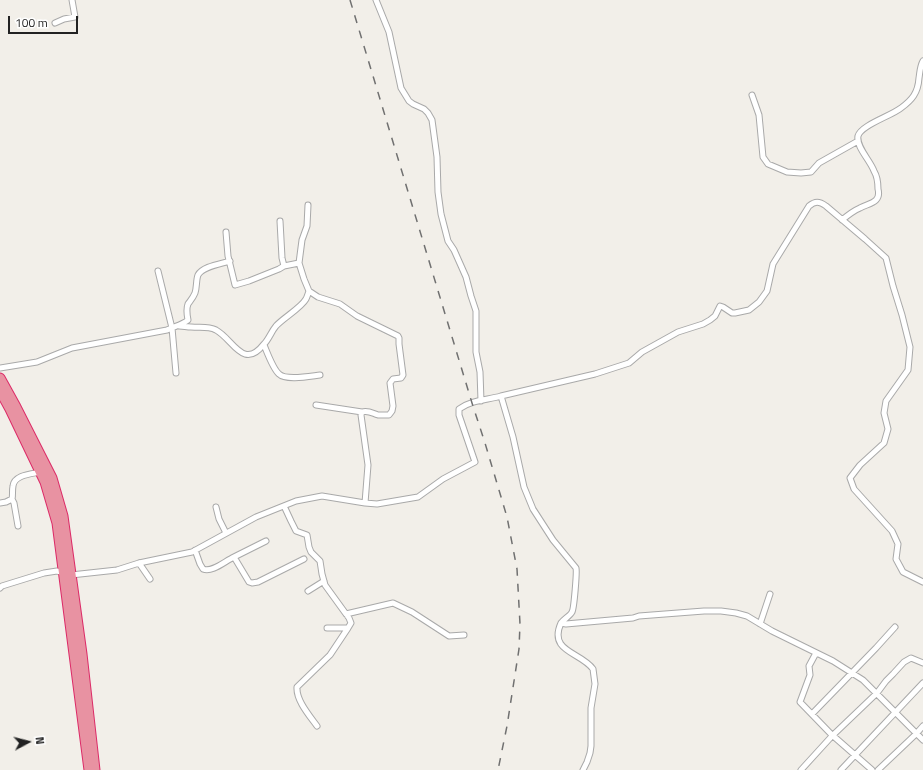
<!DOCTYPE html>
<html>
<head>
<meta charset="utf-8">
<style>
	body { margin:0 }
	#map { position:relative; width:923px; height:770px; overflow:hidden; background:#f2efe9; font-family:"Titillium Web",sans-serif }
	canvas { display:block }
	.north { position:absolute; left:8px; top:722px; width:40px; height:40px; -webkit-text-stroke:3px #fff; paint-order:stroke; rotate:83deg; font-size:11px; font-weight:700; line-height:16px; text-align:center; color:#222 }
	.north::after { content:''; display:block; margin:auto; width:14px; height:18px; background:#222; clip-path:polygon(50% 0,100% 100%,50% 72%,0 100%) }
	.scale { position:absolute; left:8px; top:16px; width:70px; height:18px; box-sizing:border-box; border:2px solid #222; border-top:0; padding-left:5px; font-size:12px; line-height:14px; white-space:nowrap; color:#222; -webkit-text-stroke:3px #fff; paint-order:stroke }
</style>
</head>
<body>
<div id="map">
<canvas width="923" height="770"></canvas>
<div class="north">N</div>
<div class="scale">100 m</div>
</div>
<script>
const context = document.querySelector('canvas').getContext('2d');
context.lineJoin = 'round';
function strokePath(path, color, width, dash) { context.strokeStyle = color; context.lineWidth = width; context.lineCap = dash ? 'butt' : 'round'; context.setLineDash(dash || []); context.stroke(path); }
const street = new Path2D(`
	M376,0l13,32 12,56 8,13 4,3 11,5 4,4 4,7 5,37 1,35 3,22 7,27 6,9 12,27 5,19 5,15v41l4,20 1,29
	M55,23l9,-4 11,-2 -3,-17
	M752,95l7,20 4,42 5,7 19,8 14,1 10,-1 8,-9 39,-22
	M308,205l-1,21 -5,14 -3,23 5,16 5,12 9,6 22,7 17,12 41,20 1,2v6l4,31 -2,3 -8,1 -3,4 3,23 -1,5 -3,4c-4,0 -7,0 -11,0 -6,-2 -10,-5 -16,-3l-1,3 7,50 -3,38
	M842,220c6,-5 11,-9 18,-12 5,-3 12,-4 16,-8 3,-3 3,-7 2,-11 0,-6 -1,-13 -4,-18 -4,-11 -18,-24 -16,-35 3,-11 33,-20 43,-28 11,-8 17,-15 18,-30 1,-6 1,-12 4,-17
	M280,221l2,37 2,8
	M226,232l2,24 7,29 14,-4 30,-12 5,-3 15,-3
	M158,271l14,57 4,45
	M179,326c4,0 8,1 12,1 9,1 17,-1 25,3 17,9 27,41 48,14 5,-5 7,-12 12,-18 7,-8 25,-18 30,-27 1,-2 2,-5 3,-8
	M264,345c3,7 9,24 15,29 7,7 32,2 41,1
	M0,368l37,-6 35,-14 95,-18c6,-3 17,-6 21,-10 -1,-5 -2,-11 0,-16 2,-3 5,-6 7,-11 2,-6 1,-13 3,-18 5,-9 23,-11 32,-14
	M316,405l46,7
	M12,499l2,4 4,23
	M0,503l6,-1 6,-3c1,-4 0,-8 1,-13 1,-11 18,-12 27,-14
	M284,506l7,15 5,10 11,4 2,12 2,5 9,9 2,13 3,11 21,29 3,4 2,5 -3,5h-21
	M216,507l3,12 7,14
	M195,550l5,14 3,5c9,4 22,-8 31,-12l15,25 3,1 6,-1 46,-23
	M234,557l32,-16
	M139,563l11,16
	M923,582l-20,-10 -7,-13 2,-15 -6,-13 -38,-42 -4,-11 10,-13 24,-22 4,-14 -4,-16 2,-12 22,-31 2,-23 -8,-32 -9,-29 -7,-28 -21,-19 -39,-33c-7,-5 -11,-5 -17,0l-36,58 -6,27 -8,11 -10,8 -14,3h-3l-9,-6 -3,-1 -5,10 -5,4 -7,4 -25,8 -36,20 -13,11 -34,11 -94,22 12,41 11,50 9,22 20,31 23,28c1,4 -2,41 -4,44 -2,4 -8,7 -11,11l5,1 67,-6 6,-2 65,-5h17l15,2 11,3 25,15 61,30 30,19 60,60
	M0,588l2,-2 42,-13 13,-2 14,4 46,-5 22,-7 53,-11 64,-35 40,-16 26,-5 43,7 12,1 41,-7 25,-18 32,-17 -16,-47v-6c12,-9 28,-9 42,-13
	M308,591l16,-10
	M346,614l47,-11 19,9 37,24 15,-1
	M561,623c-13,29 20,29 32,46l2,15 -4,24v38l-1,7 -3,9 -4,8
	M760,624l10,-30
	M816,653l-7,13 1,9 -10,27 31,32 41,36
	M812,714l64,-66 19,-21
	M317,726c-8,-11 -21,-26 -20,-39l33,-32 18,-27
	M801,770l31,-34 45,-43 9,-12 7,-7 11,-12 7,-4 12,5
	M841,770l82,-87
	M878,770l38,-36 7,-8`);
const highway = new Path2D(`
	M0,378l16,29 36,71 11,38 19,138 13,116
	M0,391l10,18 35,73 12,41 32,247`);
strokePath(street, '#a9a9a9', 7);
strokePath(highway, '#dc2a67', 11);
strokePath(street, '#fff', 5);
strokePath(highway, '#e892a2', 9);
strokePath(new Path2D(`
	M350,0l122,403 13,40 22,74 10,52 3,55 -1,25 -12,77 -9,44`), '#707070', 1.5, [8, 8]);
</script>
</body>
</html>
